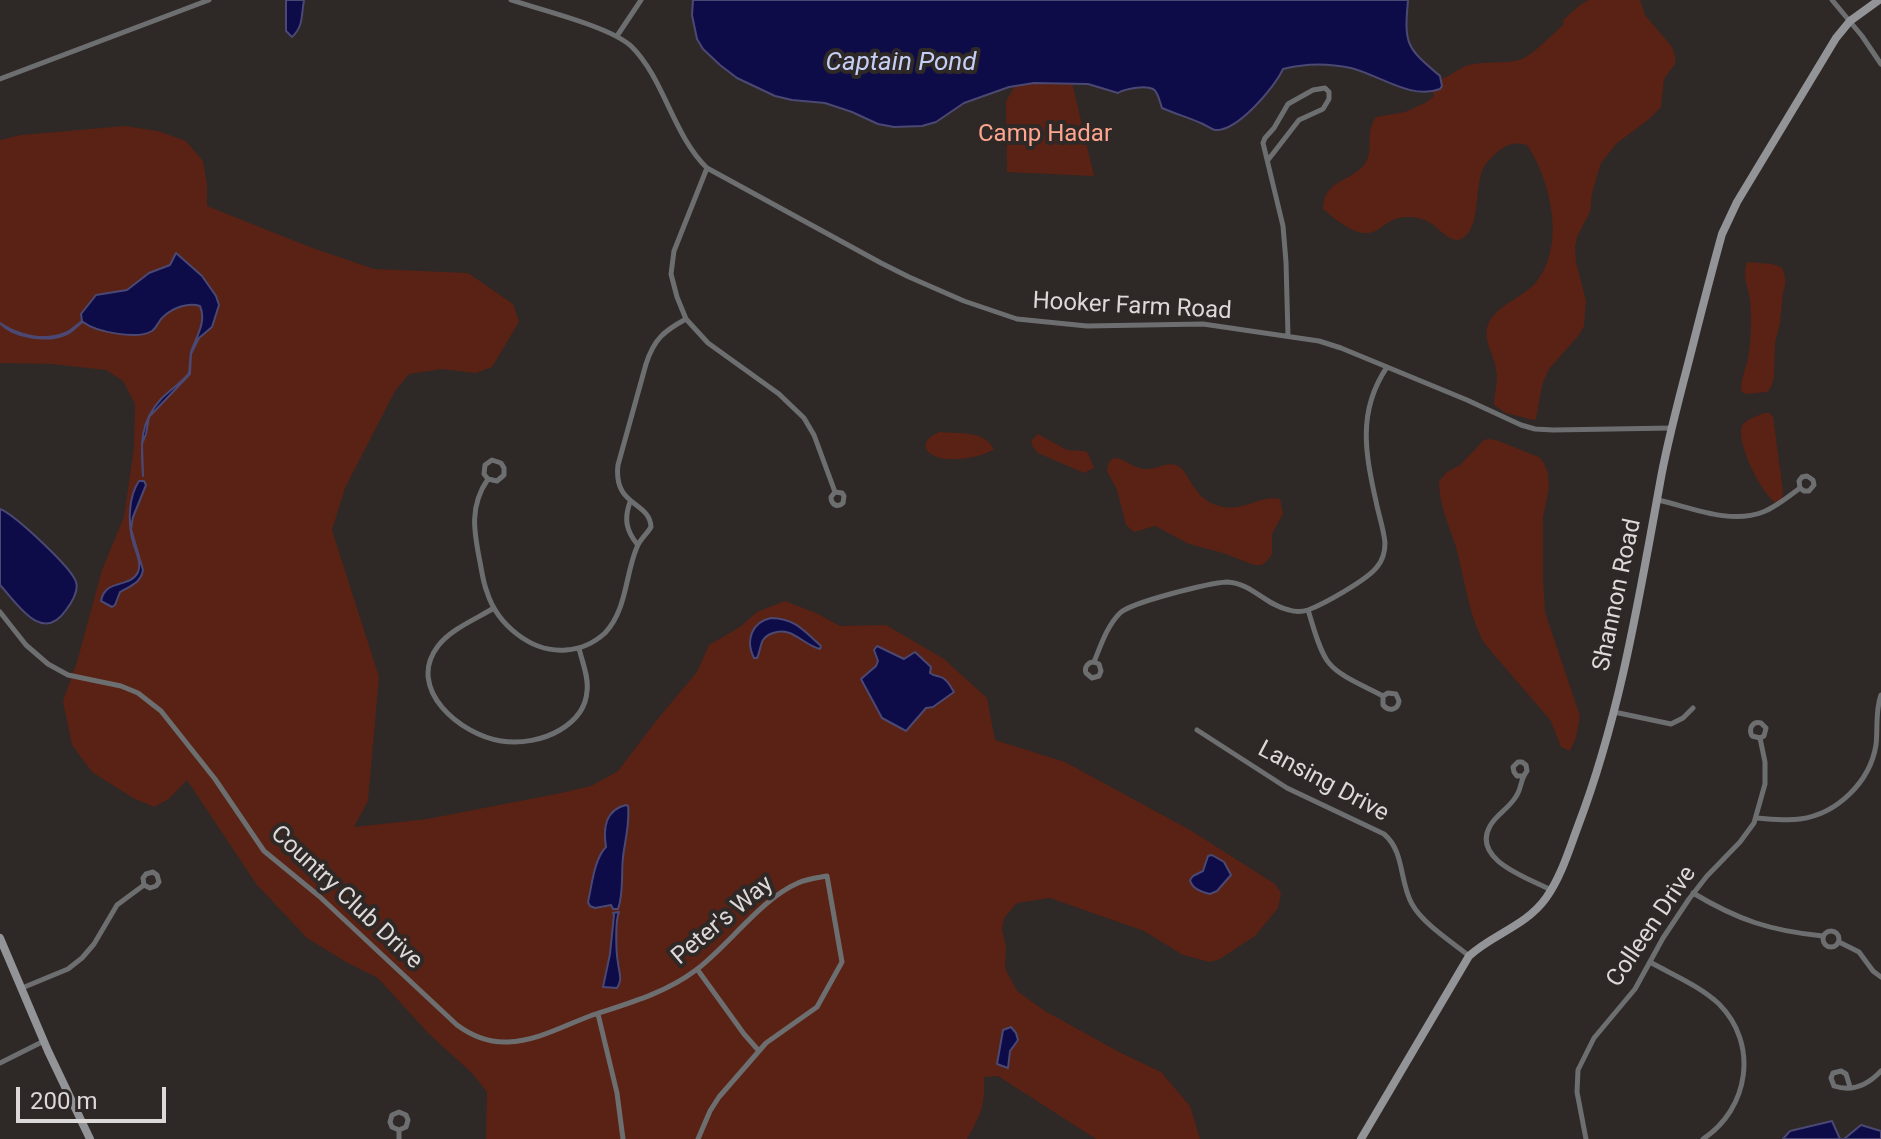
<!DOCTYPE html>
<html>
<head>
<meta charset="utf-8">
<style>
	body { margin:0 }
	#map { position:relative; width:1881px; height:1139px; overflow:hidden; background:#2e2826; font-family:Roboto,sans-serif }
	canvas { display:block }
	.scale { position:absolute; left:16px; top:1087px; width:150px; height:36px; box-sizing:border-box; border:4px solid #ddd9d8; border-top:0; padding-left:10px; font-size:24px; line-height:28px; white-space:nowrap; color:#ddd9d8; -webkit-text-stroke:6px #2e2826; paint-order:stroke }
</style>
</head>
<body>
<div id="map">
<canvas width="1881" height="1139"></canvas>
<div class="scale">200 m</div>
</div>
<script>
const context = document.querySelector('canvas').getContext('2d');
context.lineJoin = 'round';
function fillPath(path, color) { context.fillStyle = color; context.fill(path, 'evenodd'); }
function strokePath(path, color, width, dash) { context.strokeStyle = color; context.lineWidth = width; context.lineCap = dash ? 'butt' : 'round'; context.setLineDash(dash || []); context.stroke(path); }
function drawText(font, color, halo, rows, align = 'center') {
  context.font = font + ' Roboto,sans-serif'; context.lineWidth = 8; context.setLineDash([]); context.textBaseline = 'middle'; context.strokeStyle = halo; context.fillStyle = color; for (const [text, x, y, turn = 0] of rows) {
    context.save(); context.translate(x, y); context.rotate((+turn || 0) * Math.PI / 180); context.textAlign = isNaN(turn) ? turn : align; if (halo) context.strokeText(text, 0, 0); context.fillText(text, 0, 0); context.restore();
  }
}
fillPath(new Path2D(`
	M1589,0h51l5,15 27,32 3,9v8l-11,15 -3,28 -13,13 -31,23 -16,20 -9,30 -2,19 -13,25 -2,10 1,15 10,39 -2,25 -5,9 -30,34 -7,16 -6,34 -2,1 -28,-7 -12,-8c0,-12 5,-24 2,-36 -2,-15 -15,-31 -7,-47 11,-20 38,-25 50,-44 26,-37 11,-99 -12,-133 -15,-4 -22,0 -33,10 -4,5 -9,8 -11,14 -9,19 -2,58 -20,69 -12,8 -25,-12 -36,-17 -5,-2 -12,-4 -18,-4 -14,-1 -21,6 -32,13 -17,11 -41,-10 -54,-21 1,-30 26,-26 41,-44 11,-14 0,-32 12,-48l29,-5 22,-10 7,-6 -1,-4 7,-3 1,-10c10,-3 17,-11 28,-14 16,-4 34,-1 50,-5 15,-5 33,-26 45,-36l-2,-3 18,-16z
	M1071,78l23,98 -87,-4 -1,-71 13,-21z
	M125,126l33,5 28,10 17,20 4,24v21l103,41 64,22 94,4 45,31 6,18 -27,45 -16,6 -34,-4 -33,5 -14,17 -50,97 -13,42 47,147 -11,124 -14,26 73,-8 134,-26 30,-7 27,-15 38,-50 41,-49 12,-27 31,-18 17,-15 28,-11 31,12 24,13 46,-1 58,34 43,39 8,42 70,22 125,68 85,54 6,9 -3,15 -23,28 -35,23 -10,3 -27,-7 -39,-24 -94,-33 -33,5 -13,15 -2,11 4,18 -1,21 12,23 28,20 74,41 42,20 29,34 10,33h-104l-98,-63 -14,1c1,29 -3,38 -17,62h-481l1,-47 -15,-19 -43,-39 -51,-56 -32,-16 -39,-24 -50,-53 -70,-105 -18,19 -15,8 -21,-9 -41,-26 -20,-27 -9,-44 14,-39 25,-92 22,-53 10,-69 1,-44 -12,-23 -17,-11 -54,-6 -52,-1v-223l21,-5z
	M1747,262l25,2 9,3c5,7 6,17 2,25l-3,31 -5,20 -1,34 -3,10 -4,5 -21,2 -5,-3c0,-12 4,-21 7,-32 3,-18 4,-40 2,-59 -2,-13 -8,-25 -3,-38z
	M1764,413h5l4,3 10,75 -1,8 -4,5c-15,-6 -43,-63 -36,-78 4,-7 16,-10 22,-13z
	M940,432c19,2 44,-2 54,17 -13,9 -42,13 -57,8 -19,-7 -12,-20 3,-25z
	M1038,434l29,16 17,1 4,2 6,15 -10,5 -46,-20 -5,-6 -2,-6z
	M1488,439l8,1 43,17 5,6 4,10 1,15 -6,30v60l2,34 35,104 -4,21 -6,14 -9,-4 -10,-26 -67,-78c-16,-30 -19,-63 -28,-96 -7,-22 -17,-42 -17,-66l8,-9 13,-7 24,-25z
	M1117,458c10,3 19,11 29,11 10,1 19,-7 30,-4 14,5 15,33 43,41 23,7 41,-12 61,-7l3,15 -11,20v20l-4,6 -6,5h-8l-31,-12 -34,-9 -34,-18 -21,6 -8,-7 -9,-35 -10,-19 1,-7 4,-5z`), '#592215');
const water = new Path2D(`
	M286,0h18c-3,15 0,26 -12,37l-6,-6z
	M693,0h715c-4,45 -2,47 32,76l2,10 -2,3c-29,11 -61,-14 -89,-21 -23,-5 -45,-5 -68,1 -8,18 -46,63 -68,61 -4,-1 -8,-4 -12,-6 -13,-6 -27,-10 -41,-16 -2,-5 -4,-17 -9,-19 -8,-4 -29,0 -35,4l-30,-9 -54,-1 -25,4 -45,16 -28,19 -14,4 -28,1 -16,-3 -26,-12 -27,-9 -33,-3 -17,-4 -38,-18 -17,-13 -17,-16 -6,-10 -5,-24z
	M176,253l26,23 14,20 3,9 -7,22 -13,11 -8,16 -1,20 -41,43 -3,17 -4,10 1,32c-2,-31 -4,-53 18,-77 9,-9 20,-16 28,-26 1,-7 1,-14 2,-21 5,-15 16,-30 9,-46 -12,-4 -27,2 -36,10 -6,4 -6,11 -12,15 -15,9 -56,1 -69,-9 -6,3 -10,10 -16,12 -19,9 -54,4 -67,-11 18,12 44,19 65,10 6,-2 11,-8 17,-12l-1,-7 15,-19 31,-5 22,-17 21,-8z
	M139,481h5l2,4 -13,32 -2,12 12,41c-2,13 -13,16 -23,22l-5,13 -3,2 -11,-6c4,-23 29,-12 37,-29 4,-9 -3,-22 -5,-30 -5,-18 -5,-45 6,-61z
	M0,509c15,6 72,59 76,73 3,9 -4,20 -10,28 -24,35 -49,-7 -66,-25z
	M771,618c25,1 32,12 50,28l-1,3c-17,-4 -28,-23 -47,-16 -3,1 -8,4 -10,7 -3,5 -3,12 -6,18h-3c-9,-18 -2,-36 17,-40z
	M877,646l27,13 11,-7 16,15 -1,6c5,4 8,2 13,5 5,3 8,9 11,14l-21,15 -7,1 -20,23 -24,-13 -21,-39 15,-13 2,-5 -4,-11z
	M626,805l2,1c2,17 -3,34 -5,51 -2,18 1,35 -5,52h-5l-2,-4 -16,3 -5,-2 -2,-4c4,-17 6,-43 18,-55 -3,-19 -1,-37 20,-42z
	M1212,855l12,7 7,13 -14,16 -7,3c-8,-2 -18,-5 -20,-14l3,-4 10,-5 5,-15z
	M619,912c-4,8 -3,40 -1,51 1,10 5,16 -1,25l-14,-1 7,-33 4,-39 -1,-2z
	M1011,1027l5,6 2,7 -8,11 -2,17 -11,-4 6,-34z
	M1832,1121l8,18h-57l7,-8z
	M1861,1125l20,6v8h-40h3z`);
fillPath(water, '#0d0b48');
strokePath(water, '#4b4973', 2);
strokePath(new Path2D(`
	M511,0c30,10 101,27 121,47 32,32 41,88 75,121l174,95 28,14 55,24 53,18 70,7 116,-2 116,17 22,7 126,52 54,25 14,4 18,1 119,-2
	M1832,0l30,36 19,28
	M617,36l24,-36
	M0,79l209,-79
	M1268,160l31,-40 24,-11 6,-10v-7l-4,-4 -12,2 -25,14 -14,24 -9,10 -2,5 20,83 3,36 2,74
	M707,168l-33,83 -3,23 6,23 9,22 22,24 71,51 25,24 10,17 21,57 -4,5c0,8 7,11 12,6l1,-7 -2,-3 -7,-1
	M488,479l-4,-5 1,-9 7,-5 9,3 3,5v7l-7,6 -9,-2c-19,27 -14,53 -8,83 2,10 3,20 7,30 10,32 44,61 79,58 15,-1 28,-7 39,-17 22,-23 20,-58 32,-86 3,-8 10,-13 14,-20 -1,-26 -38,-20 -33,-62l28,-101c8,-25 18,-33 40,-45
	M1658,500c32,7 72,25 105,12 13,-5 25,-15 37,-24l4,3h5l5,-6 -1,-5 -6,-4 -5,1 -3,4 1,7
	M630,502c-6,17 -4,28 7,42
	M494,608c-18,11 -43,21 -56,38 -33,43 23,89 63,95 20,3 42,-1 59,-11 15,-9 26,-22 27,-39 2,-14 -5,-29 -8,-43
	M1308,610c5,15 11,41 21,53 11,14 38,24 54,33v9c6,7 15,5 16,-4l-3,-7 -8,-1 -5,3
	M0,612l26,33 22,19 20,11 53,11 17,7 23,18 54,68 49,72 55,45 138,129c15,11 32,18 51,17 29,-1 55,-16 82,-26 36,-12 74,-22 106,-46 33,-25 65,-71 102,-87 9,-4 19,-5 29,-7l15,86 -25,45 -51,36 -47,54 -9,14 -12,28
	M1094,662l5,2 2,7 -2,5 -7,2 -6,-5c-2,-6 2,-11 8,-11 7,-17 13,-36 26,-49 12,-11 89,-30 107,-31 25,1 38,23 62,28 6,2 13,2 19,0 16,-6 59,-30 69,-43 6,-7 8,-15 8,-24 -1,-12 -5,-24 -8,-37 -11,-50 -21,-93 10,-139
	M1614,712l57,12 12,-6 10,-10
	M1197,730l90,58 97,46c21,18 15,47 28,70 11,20 40,38 57,52
	M1522,776h-5l-3,-4 -1,-5 5,-5h4l4,3 1,6c-7,8 -5,18 -12,27 -7,11 -19,17 -25,28 -19,34 38,52 61,64
	M1756,818c15,1 30,3 44,1 37,-5 70,-37 76,-74 2,-17 -1,-34 5,-50
	M1693,893c45,27 78,38 130,43
	M1823 939a8 8 0 1 1 16 0a8 8 0 1 1-16 0Z
	M1839,942l20,10 14,19 8,6
	M1650,962c23,13 50,24 69,42 40,40 30,105 -16,135
	M697,969l47,65 15,17
	M22,988l46,-19 14,-11 12,-14 23,-39 27,-20 6,3 6,-2 3,-4 -2,-7 -4,-3 -7,2 -3,4 1,7
	M598,1014l19,79 6,46
	M0,1063l44,-22
	M1850,1087l-4,-13 -5,-3 -8,2 -2,5 3,8c18,6 34,-1 47,-15
	M399,1130l7,-3 2,-7 -2,-5 -7,-3 -7,3 -2,7 2,5 7,3v9
	M1586,1139l-9,-47 1,-22 16,-32 41,-49 28,-51 26,-39 18,-23 33,-34 14,-19 11,-39v-22l-5,-24 -8,-2c-4,-8 1,-15 9,-13l5,5 -2,8 -4,2`), '#6d6e70', 5);
strokePath(new Path2D(`
	M0,938l48,113 42,88
	M1361,1139l108,-183c24,-22 57,-30 77,-58 15,-21 23,-48 32,-72 42,-110 61,-228 82,-343 7,-40 18,-80 28,-119 11,-43 22,-87 34,-130l15,-32 99,-164 14,-17 29,-21`), '#939498', 8);
drawText('24px', '#fea590', '#2e2826', [
	["Camp Hadar",1045,135]
]);
drawText('24px', '#ddd9d8', '#2e2826', [
	["Hooker Farm Road",1132,307,3],
	["Shannon Road",1618,595,-78],
	["Lansing Drive",1323,782,28],
	["Country Club Drive",346,898,43],
	["Peter's Way",723,921,-40],
	["Colleen Drive",1652,927,-56]
]);
drawText('italic 26px', '#c5cff6', '#2e2826', [
	["Captain Pond",901,63]
]);
</script>
</body>
</html>
